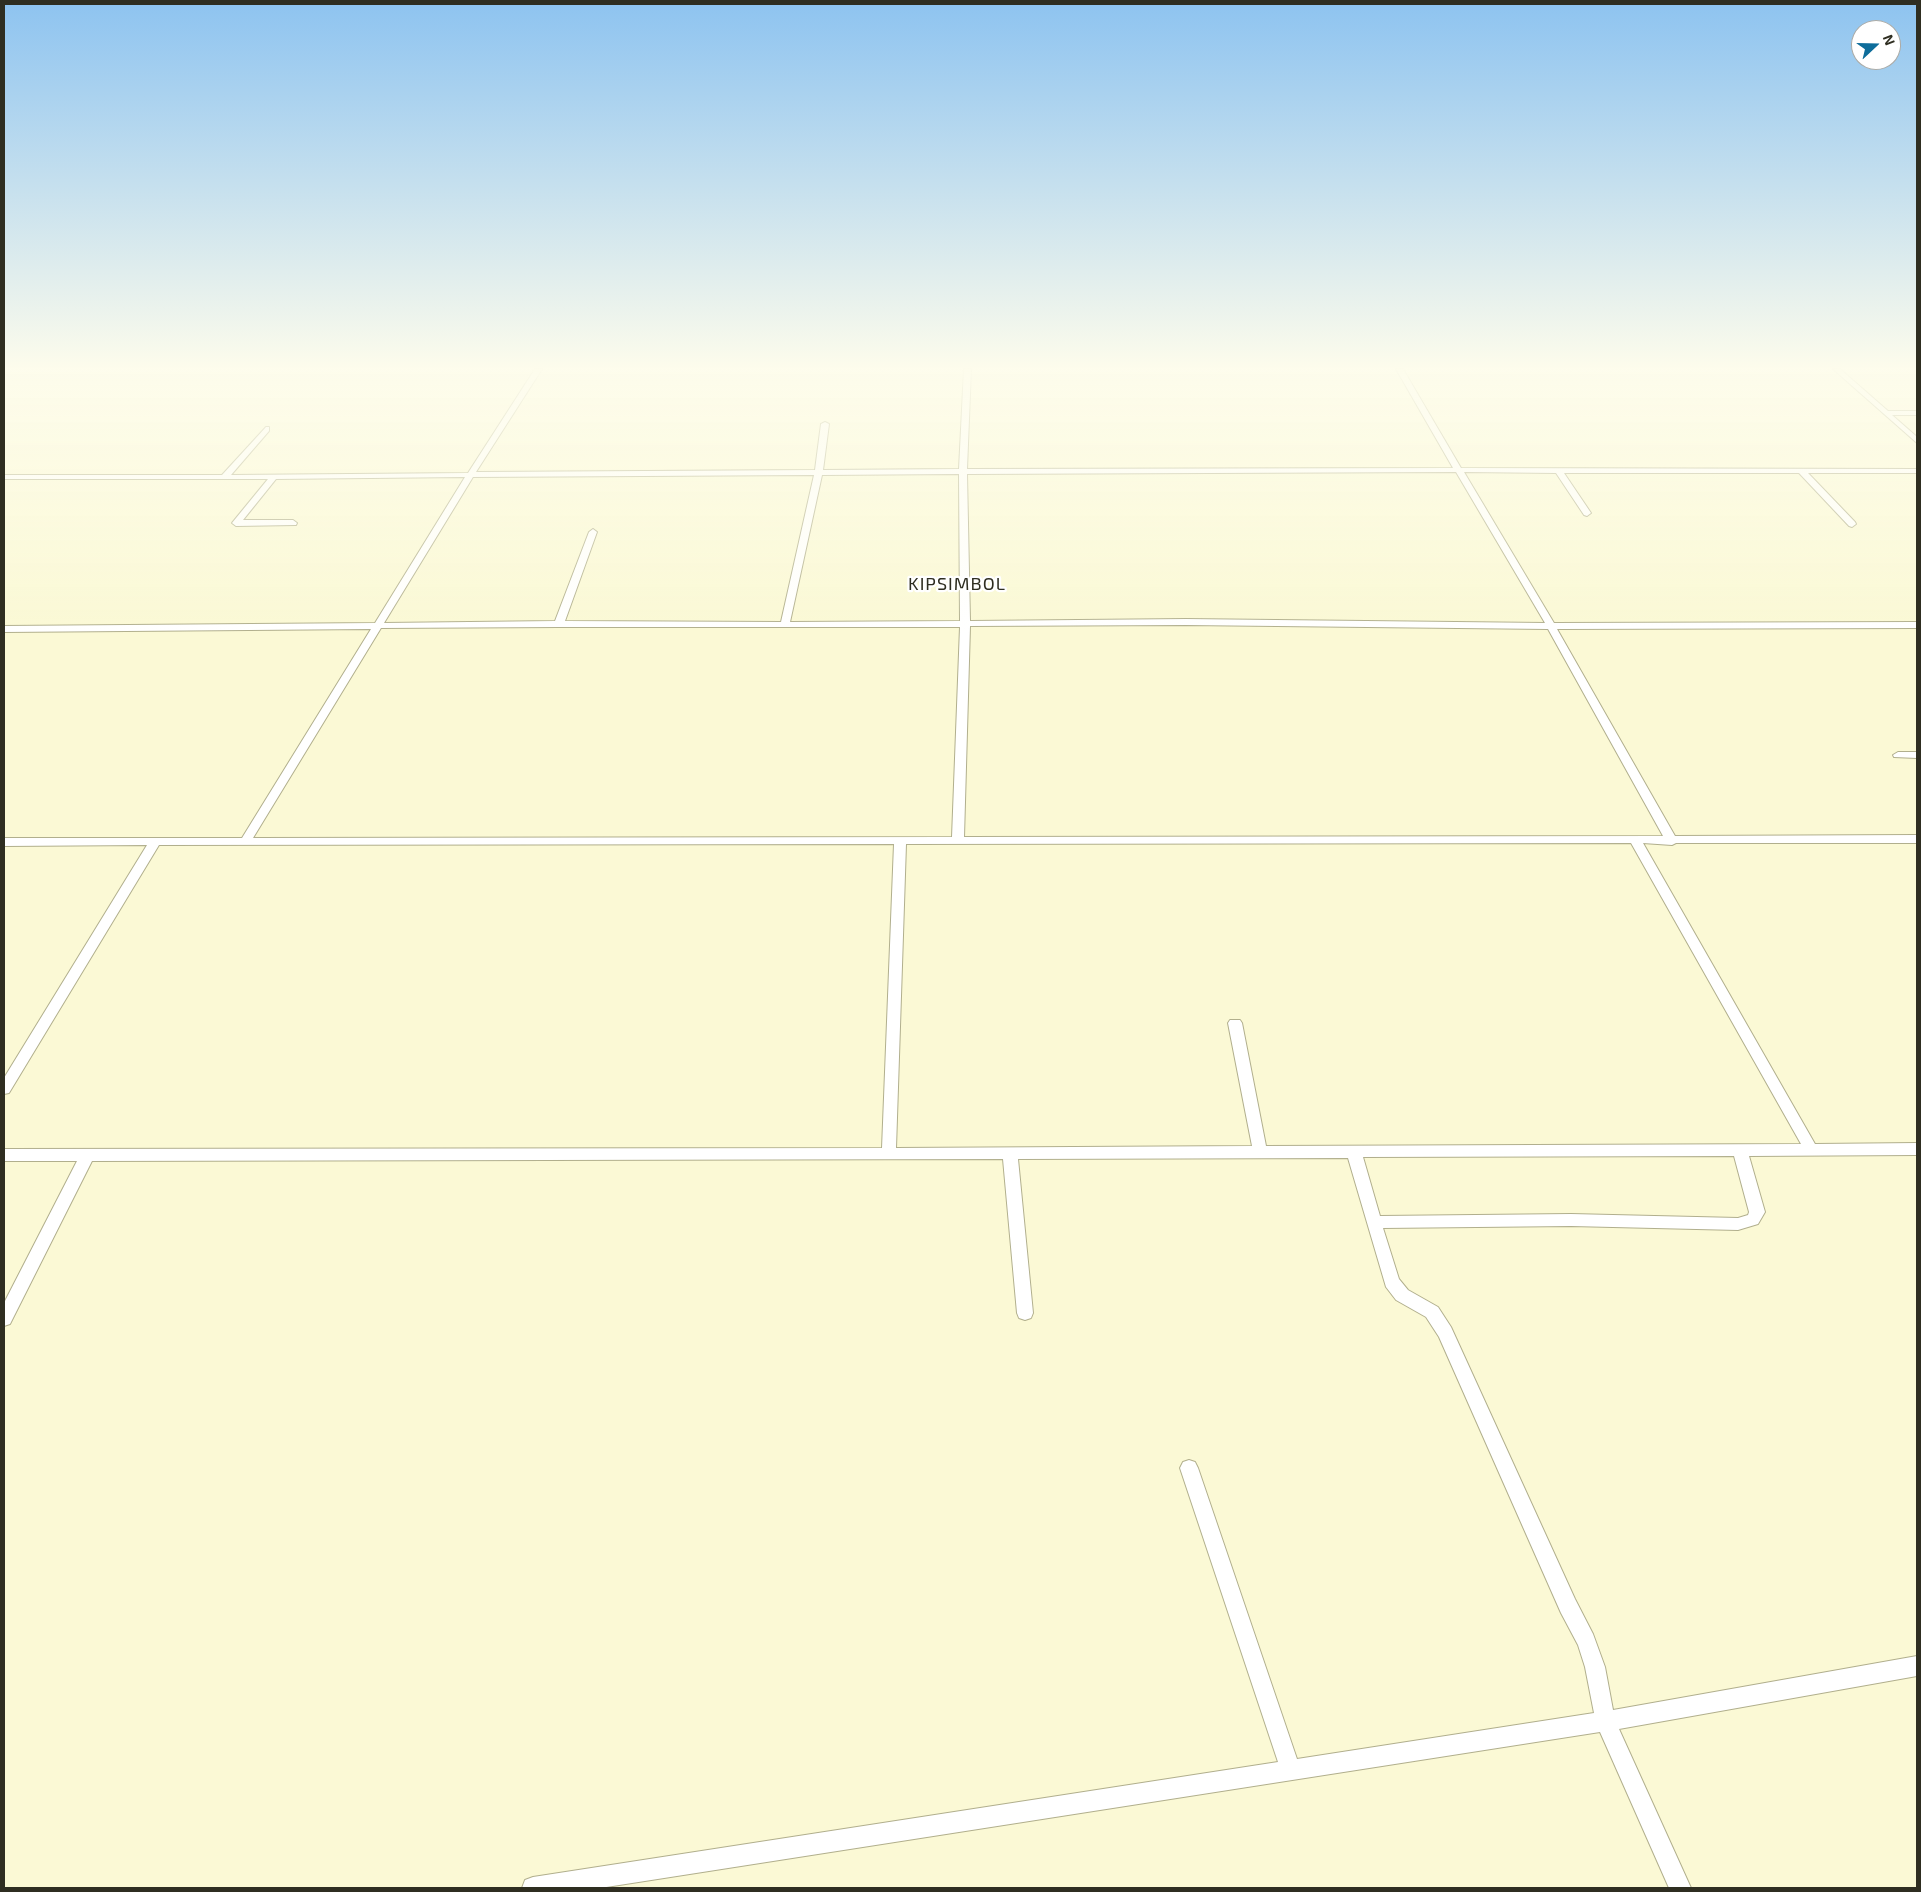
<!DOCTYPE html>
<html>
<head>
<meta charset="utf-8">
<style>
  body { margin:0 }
  #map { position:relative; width:1921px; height:1892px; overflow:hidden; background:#fbf9d5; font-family:"Exo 2",sans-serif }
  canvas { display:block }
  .frame { position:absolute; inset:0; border:5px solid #2f2e21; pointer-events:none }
  .north { position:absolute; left:1851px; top:20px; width:50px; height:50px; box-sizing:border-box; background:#fff; border:1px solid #acaba6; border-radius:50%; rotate:69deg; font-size:14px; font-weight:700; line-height:20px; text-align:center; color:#2f2e21 }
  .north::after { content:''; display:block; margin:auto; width:18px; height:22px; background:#0e6d9b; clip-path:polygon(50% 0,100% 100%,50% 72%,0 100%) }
</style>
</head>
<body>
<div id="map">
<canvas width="1921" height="1892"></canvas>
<div class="frame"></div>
<div class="north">N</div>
</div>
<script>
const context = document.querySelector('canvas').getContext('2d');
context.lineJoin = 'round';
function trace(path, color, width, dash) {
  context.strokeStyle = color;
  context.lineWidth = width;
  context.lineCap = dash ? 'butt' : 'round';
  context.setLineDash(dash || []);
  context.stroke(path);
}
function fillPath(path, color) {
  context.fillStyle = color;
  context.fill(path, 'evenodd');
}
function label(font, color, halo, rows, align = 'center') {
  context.font = font + ' "Exo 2",sans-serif';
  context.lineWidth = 4.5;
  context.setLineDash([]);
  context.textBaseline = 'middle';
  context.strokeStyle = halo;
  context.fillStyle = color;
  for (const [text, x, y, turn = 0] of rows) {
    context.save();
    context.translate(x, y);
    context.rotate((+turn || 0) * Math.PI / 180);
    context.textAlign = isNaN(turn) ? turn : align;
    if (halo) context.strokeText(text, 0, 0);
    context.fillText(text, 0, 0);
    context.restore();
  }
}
const minor = new Path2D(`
  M535 369H542L476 472 815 470 821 424 825 422 829 424 823 470 959 469 964 369H971L967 469 1453 468 1396 369H1403L1461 468 1917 469V473H1808L1855 522 1856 524 1852 527 1849 526 1799 473H1564L1591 513 1587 516 1584 515 1556 473 1464 472 1554 623 1917 622V628L1557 629 1675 836 1917 835V843H1676L1672 845 1643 843 1815 1144 1917 1143V1155L1749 1156 1765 1212 1758 1224 1738 1230 1571 1226 1383 1228 1399 1279 1408 1290 1438 1307 1451 1327 1575 1599 1593 1634 1605 1667 1613 1710 1917 1656V1676L1619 1729 1691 1888H1669L1600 1732 600 1888H522L525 1880 533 1877 1278 1762 1180 1468 1183 1462 1189 1460 1195 1462 1198 1468 1297 1759 1594 1713 1585 1667 1578 1645 1561 1613 1439 1337 1426 1317 1396 1300 1386 1287 1348 1158 1018 1159 1033 1313 1031 1318 1025 1320 1019 1318 1017 1313 1003 1159 92 1161 10 1324 4 1326V1303L77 1161H4V1149L882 1148 894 844 159 845 9 1093 4 1094V1078L147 845 4 846V838H242L371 629 4 632V626L375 623 465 477 276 479 243 520H293L297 523 296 525 236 526 232 523 268 479H4V475H222L266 427H269V431L231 475 468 473ZM1456 472 1545 623 1186 619 970 621 967 474ZM959 474 960 621 790 622 822 475ZM814 475 781 622 565 621 597 532 593 529 589 532 555 621 384 623 473 477ZM1186 625 1548 629 1663 836 964 837 970 626ZM559 627H960L952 837 253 838 381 628ZM1631 843 1801 1144 1266 1146 1242 1023 1240 1020H1230L1228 1023 1252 1146 896 1148 906 844ZM1734 1156 1749 1212 1748 1215 1738 1218 1571 1214 1380 1216 1363 1157Z
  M1833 369H1840L1888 411H1917V415H1892L1917 437V443Z
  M1898 752H1917V758L1894 757 1893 755Z`);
trace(minor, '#b1af8d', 2);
fillPath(minor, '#fff');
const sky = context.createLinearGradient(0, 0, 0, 634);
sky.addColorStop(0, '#8dc3f0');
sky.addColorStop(0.58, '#fdfcec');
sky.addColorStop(1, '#fdfcec00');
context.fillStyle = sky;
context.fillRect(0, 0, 1921, 634);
context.letterSpacing = '1px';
label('18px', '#2f2e21', '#fff', [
  ["KIPSIMBOL",957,584]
]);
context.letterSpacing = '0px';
</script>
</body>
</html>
